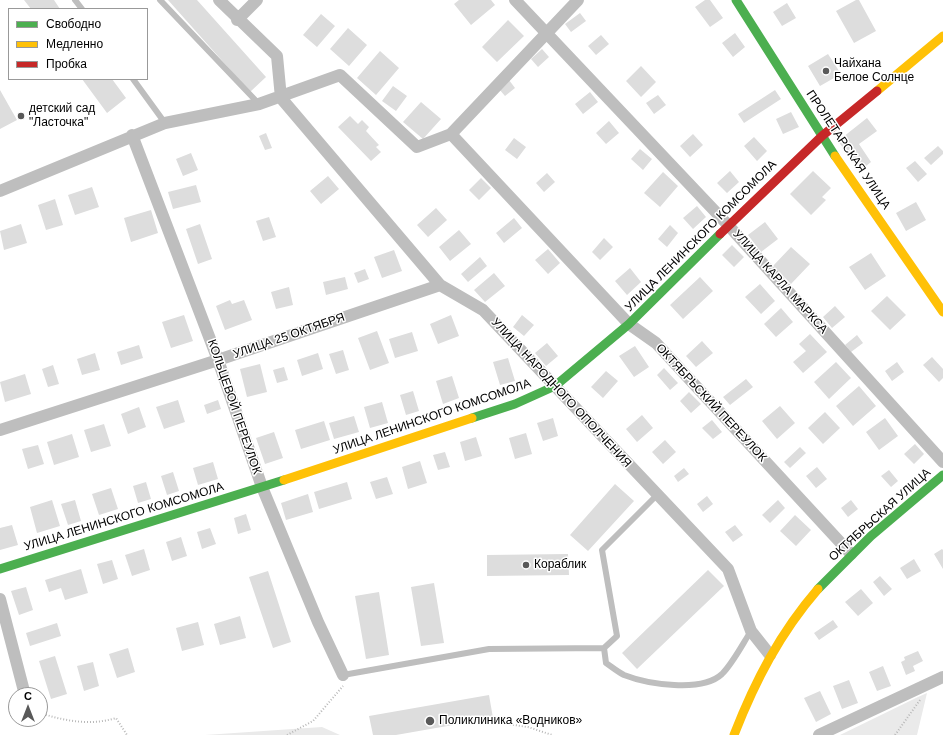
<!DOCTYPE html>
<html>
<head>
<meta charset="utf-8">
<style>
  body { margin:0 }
  #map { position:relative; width:943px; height:735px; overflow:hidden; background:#fff; font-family:Arial,sans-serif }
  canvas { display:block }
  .legend { position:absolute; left:8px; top:8px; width:140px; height:72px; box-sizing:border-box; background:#fff; border:1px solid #999; margin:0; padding:5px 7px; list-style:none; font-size:12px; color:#000 }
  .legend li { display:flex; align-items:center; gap:8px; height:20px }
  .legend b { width:20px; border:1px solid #999 }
  .north { position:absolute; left:8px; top:687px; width:40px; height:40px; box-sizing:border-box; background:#fff; border:1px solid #999; border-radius:50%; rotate:0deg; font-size:11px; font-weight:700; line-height:16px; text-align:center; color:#000 }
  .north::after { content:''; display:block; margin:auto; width:14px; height:18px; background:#595959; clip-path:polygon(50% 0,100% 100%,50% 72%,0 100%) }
</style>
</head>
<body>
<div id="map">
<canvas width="943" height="735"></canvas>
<ul class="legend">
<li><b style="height:5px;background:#4caf50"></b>Свободно</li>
<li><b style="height:5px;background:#ffc107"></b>Медленно</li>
<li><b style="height:5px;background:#c62828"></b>Пробка</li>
</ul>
<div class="north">С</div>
</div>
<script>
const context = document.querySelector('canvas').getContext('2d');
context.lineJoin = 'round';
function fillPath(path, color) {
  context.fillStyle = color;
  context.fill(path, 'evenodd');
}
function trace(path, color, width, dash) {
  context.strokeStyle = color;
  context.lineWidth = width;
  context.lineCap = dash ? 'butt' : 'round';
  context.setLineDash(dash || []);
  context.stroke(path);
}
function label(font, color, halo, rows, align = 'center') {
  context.font = font + ' Arial,sans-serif';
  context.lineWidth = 3;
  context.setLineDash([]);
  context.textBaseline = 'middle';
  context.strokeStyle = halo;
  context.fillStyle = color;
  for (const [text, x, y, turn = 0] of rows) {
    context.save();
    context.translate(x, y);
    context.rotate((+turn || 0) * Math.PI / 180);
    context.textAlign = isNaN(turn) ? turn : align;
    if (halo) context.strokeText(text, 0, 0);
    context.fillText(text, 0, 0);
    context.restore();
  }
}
fillPath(new Path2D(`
  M927 693 917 735H840L918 697Z
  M322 727 340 735H205Z`), '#eaeaea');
fillPath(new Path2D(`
  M24 0H54L60 9H31Z
  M168 0H197L266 77 250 92Z
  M459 0H491L495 5 471 25 454 4Z
  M705 0H710L723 18 710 27 695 7Z
  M856 0H859L876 31 854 43 836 11Z
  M787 3 796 18 782 26 773 12Z
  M580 13 586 21 571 32 565 24Z
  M321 14 335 26 317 47 303 35Z
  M508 20 524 36 497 62 482 47Z
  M348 28 367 45 349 66 330 49Z
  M735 33 745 47 733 57 722 43Z
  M601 35 609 44 596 55 588 46Z
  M542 49 549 57 538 67 531 59Z
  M380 51 399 68 376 95 357 78Z
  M828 54 841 74 820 86 808 66Z
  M641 66 656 82 641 97 626 81Z
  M82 79H112L126 98 107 113Z
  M509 80 515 88 505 96 499 89Z
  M393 86 407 96 396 111 382 101Z
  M0 90 17 120 0 129Z
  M775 90 781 99 744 123 738 114Z
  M590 92 598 102 583 114 575 104Z
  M658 95 666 105 654 114 646 103Z
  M421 102 441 119 423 139 403 122Z
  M791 112 799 127 783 134 776 119Z
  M350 116 358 124 362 120 369 127 366 131 379 145 376 147 381 152 371 161 338 127Z
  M867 118 877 131 859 144 871 162 860 171 838 141Z
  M609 121 619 133 606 144 596 133Z
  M266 133 272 148 265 150 259 136Z
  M693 134 703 145 690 157 680 146Z
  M754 137 767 151 757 161 744 146Z
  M514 138 526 147 517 159 505 150Z
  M938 146 943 151V154L931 165 924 158Z
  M640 149 652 159 643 170 631 159Z
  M191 153 198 170 183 176 176 159Z
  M915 161 927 174 918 182 906 168Z
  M730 171 739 182 727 193 717 183Z
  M813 171 831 188 822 197 826 200 811 215 790 194Z
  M663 172 678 186 660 207 644 193Z
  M547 173 555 182 544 192 536 183Z
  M328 176 339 189 321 204 310 191Z
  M481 178 491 188 479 200 469 190Z
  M196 185 201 202 173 209 168 192Z
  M92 187 99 207 75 215 68 195Z
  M55 199 63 225 46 230 38 205Z
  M916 202 926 220 906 231 896 213Z
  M697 206 706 217 693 229 683 218Z
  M436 208 447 220 428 237 417 225Z
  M151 210 158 233 131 242 124 218Z
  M269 217 276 237 263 241 256 221Z
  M514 218 522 228 504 243 496 233Z
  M765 222 778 239 761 252 748 235Z
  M21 224 27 243 4 250 0 231Z
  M200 224 212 259 198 264 186 229Z
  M670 225 678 233 667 247 658 239Z
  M459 230 471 244 450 261 439 247Z
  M604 238 613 247 600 260 592 252Z
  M732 245 744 257 734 267 722 255Z
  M791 247 810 264 791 284 773 266Z
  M548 249 560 263 548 274 535 260Z
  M394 250 402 271 382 278 374 257Z
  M871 253 886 276 865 290 849 267Z
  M480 257 487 266 468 282 461 274Z
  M630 268 641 282 627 295 615 281Z
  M365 269 369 279 358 283 354 273Z
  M494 273 505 286 485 302 474 290Z
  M345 277 348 289 326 295 323 282Z
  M700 277 713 291 683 319 670 305Z
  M760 284 775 301 761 314 745 297Z
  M289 287 293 305 276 309 271 292Z
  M887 296 906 315 890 330 871 311Z
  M230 300 232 304 244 300 252 320 225 330 216 306Z
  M835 306 845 317 832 328 823 317Z
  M781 308 793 322 776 337 764 324Z
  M184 315 193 341 171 348 162 322Z
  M451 315 459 336 438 344 430 324Z
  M522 315 534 325 524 336 513 327Z
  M377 331 389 363 370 370 358 338Z
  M412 332 418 351 395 358 389 339Z
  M810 334 827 352 803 373 793 362 806 351 799 344Z
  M857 335 863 343 851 352 845 345Z
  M702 341 713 353 696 367 686 356Z
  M547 343 558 356 546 366 535 353Z
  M139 345 143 358 121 365 117 352Z
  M635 346 649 367 634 377 619 356Z
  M343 350 349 370 336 374 329 354Z
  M95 353 100 370 82 375 77 359Z
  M318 353 323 369 302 376 297 360Z
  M932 357 943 369V378L939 382 923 365Z
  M508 358 515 381 500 385 493 362Z
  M836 362 851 378 829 399 814 382Z
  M897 362 904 372 892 381 885 371Z
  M260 364 267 392 247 397 240 369Z
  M53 365 59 384 48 387 42 369Z
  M284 367 288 380 277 383 273 370Z
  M664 368 678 383 670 390 657 375Z
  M606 371 618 381 603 398 591 387Z
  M25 374 31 394 5 402 0 382Z
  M452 376 459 398 443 404 436 381Z
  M746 379 753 387 730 405 723 397Z
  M859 386 876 406 853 426 836 406Z
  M413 391 419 411 406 415 400 395Z
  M689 392 701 404 691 413 680 401Z
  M178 400 185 422 164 429 156 407Z
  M218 400 221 409 207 414 204 405Z
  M382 402 388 423 370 428 364 407Z
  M780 406 795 423 777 439 762 421Z
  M139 407 146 427 128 434 121 414Z
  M825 412 840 428 823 444 808 428Z
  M642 415 653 428 637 442 626 429Z
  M354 416 359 432 334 439 329 423Z
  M553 418 558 436 543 441 537 423Z
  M885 418 898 436 879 450 866 432Z
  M712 420 722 432 713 439 702 428Z
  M324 421 330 440 301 449 295 430Z
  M104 424 111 446 91 452 84 430Z
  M274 432 283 458 265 464 256 438Z
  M526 433 532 454 515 459 509 438Z
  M72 434 79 457 54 465 47 442Z
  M476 437 482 456 465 461 460 442Z
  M665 440 676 452 663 464 652 452Z
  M915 444 924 454 914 464 904 454Z
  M38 445 44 464 28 469 22 449Z
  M800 447 806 453 790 468 784 462Z
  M445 452 450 467 438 470 433 455Z
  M420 461 427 483 408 489 402 467Z
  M213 462 218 479 198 485 193 468Z
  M817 467 827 479 816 488 806 476Z
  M684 468 689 474 678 482 674 476Z
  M889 470 898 481 891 487 881 476Z
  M173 472 179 491 167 495 161 476Z
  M387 477 393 494 376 499 370 482Z
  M146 482 151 499 138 503 133 486Z
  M347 482 352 499 319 509 314 492Z
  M615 484 634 501 588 551 570 535Z
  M111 488 118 509 99 515 92 494Z
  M308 494 313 512 286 520 281 503Z
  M707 496 713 504 703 512 697 504Z
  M52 500 60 526 37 533 30 507Z
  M75 500 81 521 68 525 61 504Z
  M778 500 785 508 770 523 762 515Z
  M851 500 858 509 848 517 841 508Z
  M246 514 251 530 238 534 234 518Z
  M795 515 811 530 796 546 780 531Z
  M12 525 18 545 0 550V528Z
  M735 525 743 535 733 542 725 532Z
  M210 528 216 544 202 549 197 532Z
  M181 537 187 556 172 561 166 542Z
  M144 549 150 570 132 576 125 555Z
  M942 549 943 550V569L934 554Z
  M568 554 569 575 487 576V555Z
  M914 559 921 571 907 579 900 568Z
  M112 560 118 579 103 584 97 564Z
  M81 569 88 593 65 600 61 588 49 592 45 580Z
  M708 570 724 586 637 669 622 653Z
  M268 571 291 642 273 648 249 577Z
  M880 576 892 589 884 596 873 582Z
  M434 583 444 643 421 646 411 587Z
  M26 587 33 610 19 615 11 591Z
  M861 589 873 603 858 616 845 602Z
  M379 592 389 655 366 659 355 596Z
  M240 616 246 638 220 645 214 624Z
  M833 620 838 627 819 640 814 633Z
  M198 622 204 645 182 651 176 628Z
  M57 623 61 636 30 646 26 633Z
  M128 648 135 672 117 678 109 654Z
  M918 651 923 661 913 666 915 671 906 675 901 662 905 660 904 657Z
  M55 656 67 694 51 699 39 661Z
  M93 662 99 686 84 691 77 666Z
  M883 666 891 686 877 691 869 672Z
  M849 680 858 703 842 709 833 686Z
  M820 691 831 714 816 722 804 698Z
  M489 695 493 718 396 735H373L369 716Z`), '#ddd');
trace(new Path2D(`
  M40 713C65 721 90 726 116 718L127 735
  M501 723 528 727 552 735
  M287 735 313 721 343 686
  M895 735 920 700`), '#b8b8b8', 2, [1, 2]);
trace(new Path2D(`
  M75 0 82 9
  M160 0 259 104
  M133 79 165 123
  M604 648 606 663C612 667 618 672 624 675 647 684 702 693 722 674 733 663 742 645 751 631
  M343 675 489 649 604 648 617 636 602 550 658 494`), '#bebebe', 6);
trace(new Path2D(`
  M219 0 277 56 281 98 440 285 483 310 728 569 751 631 770 655
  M515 0 728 225 943 462
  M237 20 257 0
  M451 134 629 324 656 343 851 554
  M132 135 218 360 262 487 318 622 343 675
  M0 191 165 123 259 104 340 75 417 147 451 134 578 0
  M0 430 218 360 440 285
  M0 599 25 695
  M819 735 943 677`), '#bebebe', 12);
trace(new Path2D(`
  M736 0 835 156
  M472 418 515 404 555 386 629 324 720 234
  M0 569 284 480
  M818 589 871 536 943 475`), '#4caf50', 9);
trace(new Path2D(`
  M877 91 943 36
  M835 156 943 312
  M284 480 472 418
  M734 735C755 681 780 633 818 589`), '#ffc107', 9);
trace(new Path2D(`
  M720 234 822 136 877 91`), '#c62828', 9);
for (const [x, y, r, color] of [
  [826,71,4,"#595959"],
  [21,116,4,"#595959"],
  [526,565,4,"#595959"],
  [430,721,5,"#595959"]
]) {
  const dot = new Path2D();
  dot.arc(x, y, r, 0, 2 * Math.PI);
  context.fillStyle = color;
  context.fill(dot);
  trace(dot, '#fff', 1.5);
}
label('12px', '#000', '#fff', [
  ["Чайхана",834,64],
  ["Белое Солнце",834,78],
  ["детский сад",29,109],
  ["\"Ласточка\"",29,123],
  ["Кораблик",534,565],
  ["Поликлиника «Водников»",439,721]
], 'left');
label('12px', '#000', '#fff', [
  ["ПРОЛЕТАРСКАЯ УЛИЦА",848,150,56],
  ["УЛИЦА ЛЕНИНСКОГО КОМСОМОЛА",701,236,-45],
  ["УЛИЦА КАРЛА МАРКСА",780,282,48],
  ["УЛИЦА 25 ОКТЯБРЯ",289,336,-19],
  ["УЛИЦА НАРОДНОГО ОПОЛЧЕНИЯ",561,393,47],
  ["ОКТЯБРЬСКИЙ ПЕРЕУЛОК",711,403,47],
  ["КОЛЬЦЕВОЙ ПЕРЕУЛОК",234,407,71],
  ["УЛИЦА ЛЕНИНСКОГО КОМСОМОЛА",432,417,-19],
  ["ОКТЯБРЬСКАЯ УЛИЦА",880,515,-42],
  ["УЛИЦА ЛЕНИНСКОГО КОМСОМОЛА",124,517,-17]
]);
</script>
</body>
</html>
